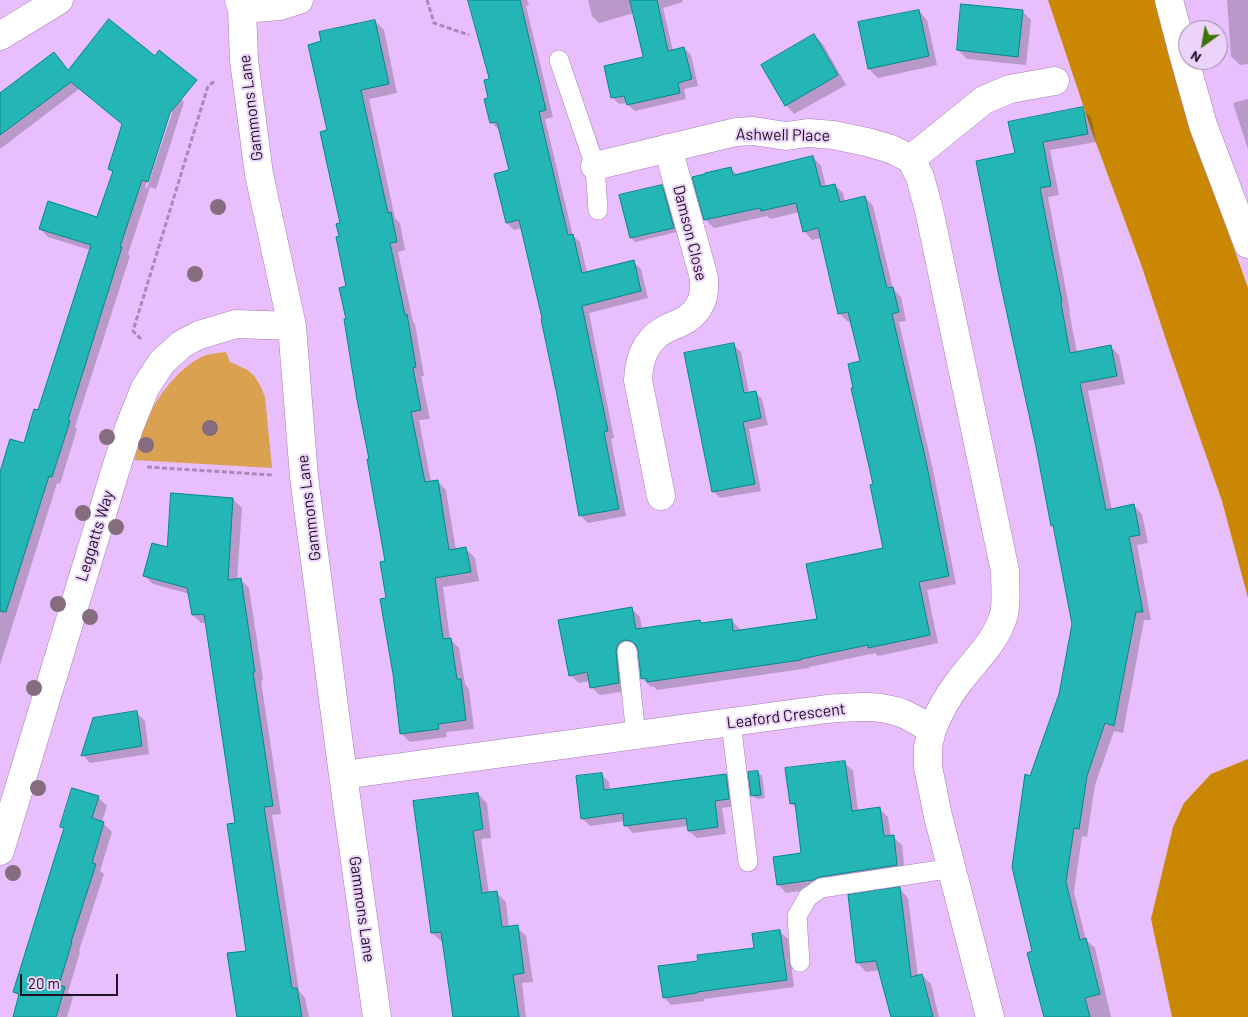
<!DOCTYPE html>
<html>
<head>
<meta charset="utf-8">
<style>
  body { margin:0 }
  #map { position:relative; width:1248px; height:1017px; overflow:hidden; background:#e8befd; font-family:Barlow,sans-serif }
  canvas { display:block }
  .north { position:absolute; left:1178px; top:20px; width:50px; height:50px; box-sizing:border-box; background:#ecd3f9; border:1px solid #9a85a5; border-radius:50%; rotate:212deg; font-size:14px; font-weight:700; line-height:20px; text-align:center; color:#201027 }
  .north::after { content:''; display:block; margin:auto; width:18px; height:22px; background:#3d7505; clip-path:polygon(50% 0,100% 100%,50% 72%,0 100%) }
  .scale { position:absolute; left:20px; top:974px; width:98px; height:22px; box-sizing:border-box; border:2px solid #201027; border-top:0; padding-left:6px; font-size:15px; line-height:18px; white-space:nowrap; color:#201027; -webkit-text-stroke:4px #ecd3f9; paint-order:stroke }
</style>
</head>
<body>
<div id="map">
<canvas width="1248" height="1017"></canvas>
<div class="north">N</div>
<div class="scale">20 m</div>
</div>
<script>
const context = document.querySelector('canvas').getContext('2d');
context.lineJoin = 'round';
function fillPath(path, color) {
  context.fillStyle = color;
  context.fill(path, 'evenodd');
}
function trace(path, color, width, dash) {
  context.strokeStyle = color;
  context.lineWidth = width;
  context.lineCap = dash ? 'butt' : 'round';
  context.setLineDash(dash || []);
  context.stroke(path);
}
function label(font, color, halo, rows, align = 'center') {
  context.font = font + ' Barlow,sans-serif';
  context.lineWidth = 4;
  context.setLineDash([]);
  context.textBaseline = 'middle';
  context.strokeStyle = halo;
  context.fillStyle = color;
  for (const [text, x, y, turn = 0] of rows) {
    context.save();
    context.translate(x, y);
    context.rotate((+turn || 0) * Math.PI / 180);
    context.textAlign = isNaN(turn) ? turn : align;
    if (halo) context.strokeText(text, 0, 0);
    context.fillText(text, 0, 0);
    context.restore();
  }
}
fillPath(new Path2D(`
  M226 352 230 362 248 370 255 377 260 385 265 397 272 468 134 460C138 447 141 435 146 423 155 399 175 373 196 360 205 354 216 353 226 352Z`), '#daa250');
fillPath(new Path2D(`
  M1048 0H1156L1164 36 1183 105 1248 288V598L1222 501 1171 355 1142 267 1092 132Z
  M1248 759V1017H1172L1151 919 1173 827 1184 803 1211 774Z`), '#c98702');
fillPath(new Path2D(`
  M470 0H527L529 5 526 6 553 117 545 119 573 236 580 242 587 273 633 262 641 269 648 298 589 313 614 438 611 439 626 516 588 523 581 516 543 319 522 228 514 230 507 223 510 171 500 129 499 130 492 123 490 99 491 80Z
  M588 0H682L683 2 663 8 673 51 684 48 691 55 698 86 684 89 686 99 635 111 628 105 627 103 619 104 613 98 605 67 645 57 634 13 599 23 592 16Z
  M1227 0H1248V64L1240 65 1231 56Z
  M919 11 927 20 937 65 878 78 869 69Z
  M1022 11 1031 20 1026 65 967 59 958 50Z
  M375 21 384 30 397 93 369 99 395 218 400 223 405 250 398 252 413 322 415 324 424 376H421L430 419 419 420 431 482 437 481 446 490 456 550 466 549 475 558 479 581 443 587 450 639 459 648 465 684 469 689 474 729 446 732 447 737 410 742 401 733 388 599 386 562 347 320 348 287 340 237 342 224 328 131Z
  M814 35 823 44 846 85 794 114 786 105Z
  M54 54 69 71 177 95 184 102 156 189 150 187 128 254 130 256 75 427 77 429 60 484 57 483 0 665V510L25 444 38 412 90 250 48 237 40 229 98 219 113 173 109 169 123 125 79 89 0 149V95ZM171 107H174L147 188H145Z
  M1248 99V149L1233 103Z
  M1082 109 1091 117 1096 142 1050 150 1059 195 1048 197 1070 311H1069L1077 353 1110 346 1119 355 1125 384 1088 391 1112 510 1134 506 1142 514 1148 543 1137 545 1151 620H1144L1123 733 1114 731 1095 785 1087 837 1082 836 1074 892 1086 940 1095 948 1111 1017H1045L1034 952 1031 777 1060 694 1074 624 1016 154Z
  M813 157 821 166 826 187 835 185 843 193 845 202 865 197 873 206 893 289 901 297 906 321 899 322 933 470 956 584 927 590 938 643 878 656 875 653 809 667V668L657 690 653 686 651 687 642 678 639 648H634L627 691 600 695 591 687 590 681 579 683 570 675 632 609 640 617 642 629 700 621 703 624 731 620 740 629V631L818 620 884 549 875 485 855 389 862 362 852 321 848 322 839 313 821 238 812 240 804 231 800 212 770 219 767 216 714 228 705 219 730 168 738 175Z
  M662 186 666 190 677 232 635 242 631 238Z
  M733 345 741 352 749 393 755 392 762 399 768 425 749 429 761 491 720 498 713 491Z
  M233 499 242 508 237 580 240 579 249 588 263 680 261 681 281 814 272 815 299 991 305 998 309 1017H238L248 952 236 824 207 623H201L193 615 190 594 153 584 144 575 168 549Z
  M137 713 145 721 149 754 90 763 83 755Z
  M845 763 853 771 858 811 880 809 888 817 891 837H893L902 845 905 873 822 888 786 893 778 884 803 855 797 809 791 803Z
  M758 772 762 776 765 798 757 799 752 795Z
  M601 774 609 782 610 790 726 776 733 784 736 806 722 808 726 834 697 838 689 831 688 826 633 833 625 825V821L590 826 582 818Z
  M478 794 487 803 491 838 481 839 489 894 497 893 506 902 509 928 517 927 526 936 533 982 522 983 526 1017H453L443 941H441L432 933Z
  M98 797 107 806 102 822 112 832 100 871 104 874 79 951 80 952 68 992 73 997 67 1017H14L20 997 15 992 65 830 61 826Z
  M900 889 908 898 918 976 922 975 931 984 939 1017H892L880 970 866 972 858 963Z
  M780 932 788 939 794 987 704 999V1001L671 1005 664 997 699 962 756 949Z`), '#0003');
const building = new Path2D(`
  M468 0H520L546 110 539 112 568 235 573 234 582 273 634 260 641 291 582 306 608 431 604 432 619 509 579 516 557 395 541 319 542 318 519 220 506 223 494 174 509 170 497 122 490 123 484 99 488 98 484 80 489 79Z
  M630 0H657L668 51 684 47 692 79 678 83 680 93 627 105 624 96 611 98 604 66 643 57Z
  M961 4 1023 10 1018 57 957 50Z
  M919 10 929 56 868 69 858 22Z
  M109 19 155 56 159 50 197 80 170 113 148 182 142 180 120 247H122L68 420 70 421 52 477 49 476 6 612 0 611V472L10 439 24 443 34 409 38 410 91 245 39 229 48 201 97 217 113 171 108 169 122 124 71 82 0 135V93L54 52 68 70Z
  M375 20 389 84 361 90 388 213 391 212 397 242 390 243 405 315 407 314 416 367 413 368 421 410 411 412 425 482 438 480 449 550 466 547 471 572 435 578 443 639 451 638 457 679H461L466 720 438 724 439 729 400 734 393 674 380 599 386 598 380 562 385 561 367 459H369L357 400 344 319H346L339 288 346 286 336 237 339 236 336 224 340 223 320 132 327 130 308 45 321 41 319 32Z
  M814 34 838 75 785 106 761 65Z
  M1083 107 1088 134 1043 142 1051 186 1040 188 1062 302 1061 303 1070 353 1111 345 1117 376 1080 383 1106 510 1134 504 1140 535 1129 537 1143 612H1136L1114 726 1105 723 1087 776 1079 829 1074 828 1066 882 1080 940 1086 938 1100 994 1085 998 1090 1017H1044L1027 953 1032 951 1012 867 1025 774 1030 776 1059 694 1072 624 1053 525 1051 526 1036 447 999 277 976 161 1015 153 1008 122Z
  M813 156 821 187 835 184 840 202 865 196 887 288 893 287 899 312 892 314 926 461 949 576 919 582 930 635 868 648V645L801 659V660L647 682 646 678 641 679 638 650 636 645 631 641 625 640 620 642 617 646 616 652 619 683 590 688 587 672 569 676 558 620 632 607 636 629 700 620 701 623 732 619 733 631 817 619 806 564 883 548 870 485 873 484 851 388H853L848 364 860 361 848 312 838 314 818 228 803 232 796 203 761 211 760 208 704 220 692 177 705 174V173L731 167 733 175Z
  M662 185 674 228 630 238 619 195Z
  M734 343 744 393 756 391 761 418 743 422 755 484 712 492 684 353Z
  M171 493 233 498 228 580 241 578 255 672H253L273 806 264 807 292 988H297L302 1017H237L227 953 246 951 227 824 235 823 204 614 192 615 187 588 143 576 152 543 167 547Z
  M137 711 142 746 81 756 93 718Z
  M845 761 852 811 880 807 884 836 894 835 897 865 819 877 813 880 777 885 773 857 801 853 795 803 790 804 785 768Z
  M758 771 761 795 751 796 748 772Z
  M602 773 604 790 726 774 729 799 715 801 718 827 688 831 686 818 624 826 623 813 581 819 576 776Z
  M72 788 99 796 92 818 104 822 92 863 96 864 71 942H72L59 985 65 987 56 1017H13L19 994 13 992 64 828 60 827Z
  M478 793 483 829 473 831 482 893 497 891 502 927 518 925 524 973 513 975 519 1017H453L441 932 431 933 413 801Z
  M900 887 911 977 922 974 933 1017H891L876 961 856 963 848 895Z
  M780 930 787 980 697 992V993L663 998 658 966 698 961 697 955 754 948 752 934Z`);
fillPath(building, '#24b5b5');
trace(building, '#038888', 1);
const service = new Path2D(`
  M559 60 595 166 598 210
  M627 651 636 736
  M731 723 748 862
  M800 962 797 916 808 897 821 888 953 868`);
const minor = new Path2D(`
  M239 0 242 9 244 60 259 174 292 326 304 477 343 775 377 1017
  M1169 0 1182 50 1203 125 1248 244
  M242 9 280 6 299 0
  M0 36 59 0
  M595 166 736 132 753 131 786 136 808 133 833 135 867 142 891 149 911 159
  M661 496 638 380C639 356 647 337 670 327 683 322 694 317 700 304 705 296 704 287 704 278L668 148
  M932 729C940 710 948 695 961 679 977 658 997 640 1004 614 1007 602 1005 584 1005 571L929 210 920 177 911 159 984 100 1010 89 1055 81
  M343 775 827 709C853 707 879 704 904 714 913 718 922 724 932 729L928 747V767L938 816 990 1017
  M0 851 117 465 129 428 145 388 162 362 182 344 199 335 236 324 292 326`);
trace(service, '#a77eb9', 20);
trace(minor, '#a77eb9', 29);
trace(new Path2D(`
  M427 0 434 23 469 35
  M141 339 133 331 208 86 215 81
  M147 467 273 475`), '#aa88ba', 3, [5, 2.5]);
trace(service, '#fff', 19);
trace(minor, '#fff', 28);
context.fillStyle = '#866c7f';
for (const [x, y] of [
  [218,207],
  [195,274],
  [210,428],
  [107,437],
  [146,445],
  [83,513],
  [116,527],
  [58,604],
  [90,617],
  [34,688],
  [38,788],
  [13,873]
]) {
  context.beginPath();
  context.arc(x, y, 8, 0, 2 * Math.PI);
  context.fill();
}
label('16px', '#201027', '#ecd3f9', [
  ["Gammons Lane",251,108,-97],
  ["Ashwell Place",783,135,1],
  ["Damson Close",690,233,76],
  ["Gammons Lane",309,508,-97],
  ["Leggatts Way",95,536,-73],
  ["Leaford Crescent",786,716,-7],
  ["Gammons Lane",362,909,82]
]);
</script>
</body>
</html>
